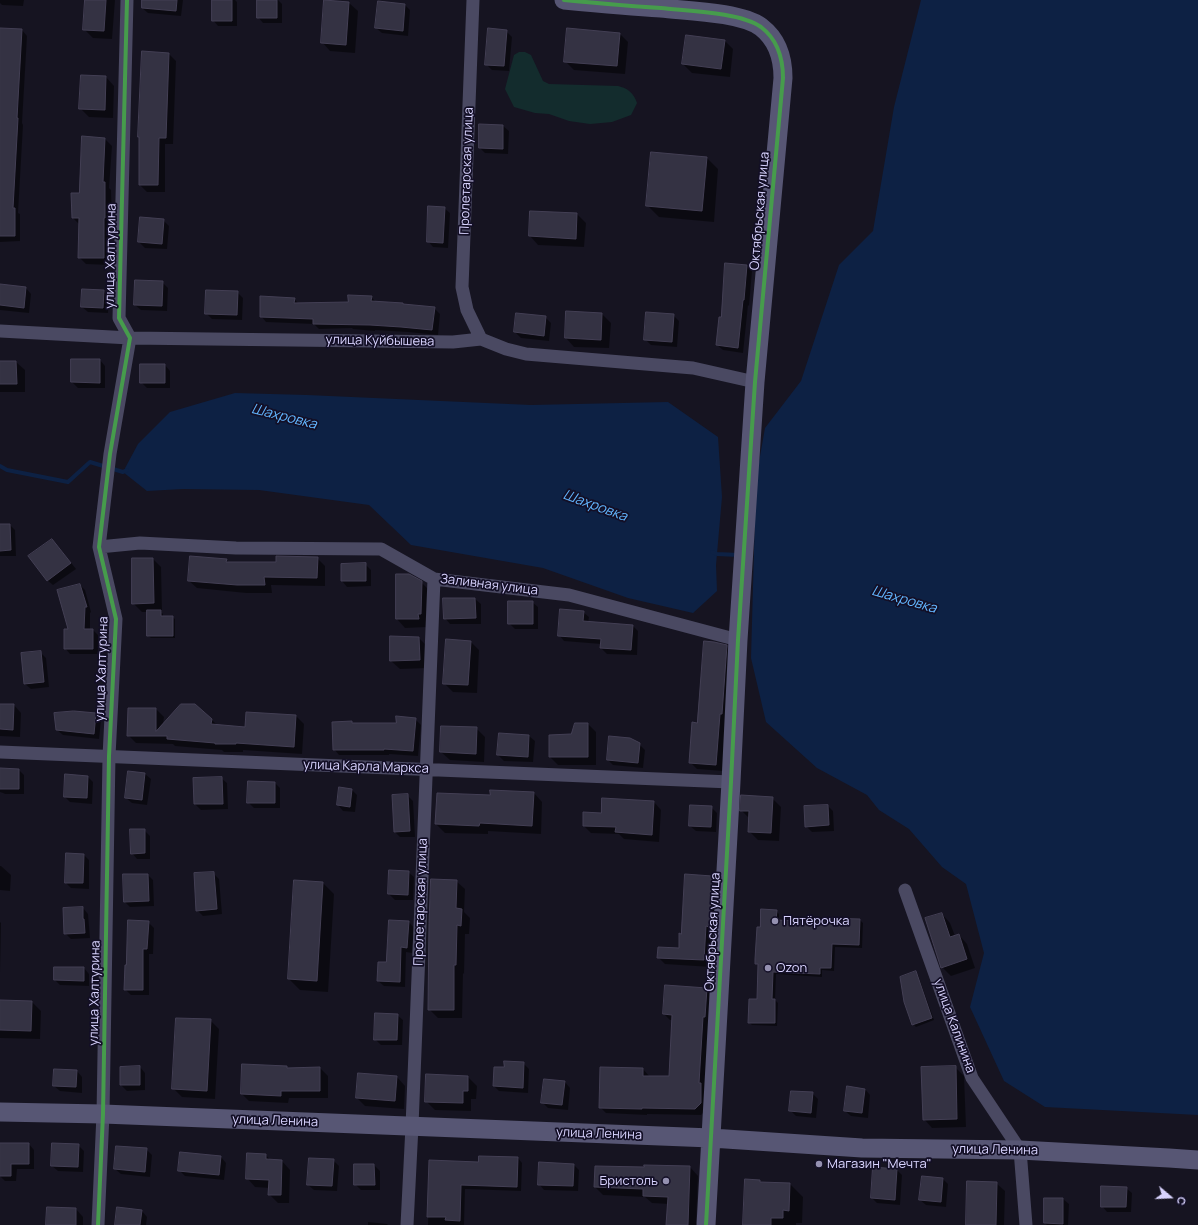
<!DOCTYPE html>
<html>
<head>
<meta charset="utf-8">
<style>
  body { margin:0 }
  #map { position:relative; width:1198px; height:1225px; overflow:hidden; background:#161421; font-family:Manrope,sans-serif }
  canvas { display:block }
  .north { position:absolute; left:1150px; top:1177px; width:40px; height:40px; -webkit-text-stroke:3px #130f26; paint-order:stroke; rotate:109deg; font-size:11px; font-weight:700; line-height:16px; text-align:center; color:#d9d4ff }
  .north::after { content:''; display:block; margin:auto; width:14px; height:18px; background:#d9d4ff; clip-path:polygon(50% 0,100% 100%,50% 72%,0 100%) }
</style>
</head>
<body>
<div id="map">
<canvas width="1198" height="1225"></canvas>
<div class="north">С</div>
</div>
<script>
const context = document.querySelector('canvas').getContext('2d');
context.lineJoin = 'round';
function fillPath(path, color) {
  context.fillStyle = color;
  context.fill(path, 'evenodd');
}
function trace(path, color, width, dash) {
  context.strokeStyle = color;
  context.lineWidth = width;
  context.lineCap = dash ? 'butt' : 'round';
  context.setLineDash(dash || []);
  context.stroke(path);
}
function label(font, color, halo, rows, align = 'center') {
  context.font = font + ' Manrope,sans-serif';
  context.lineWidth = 3.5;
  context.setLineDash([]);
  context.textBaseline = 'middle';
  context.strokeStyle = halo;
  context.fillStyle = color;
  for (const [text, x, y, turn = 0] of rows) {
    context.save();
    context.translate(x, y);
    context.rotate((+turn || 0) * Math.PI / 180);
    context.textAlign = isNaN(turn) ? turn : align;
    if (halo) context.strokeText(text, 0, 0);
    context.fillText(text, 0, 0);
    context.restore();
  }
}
fillPath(new Path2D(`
  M519 52H525L531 55 543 81 549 84 618 86C627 88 634 93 637 103L631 115 612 122 590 124 569 121 549 114 535 113 514 107 505 89 514 55Z`), '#132c2d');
fillPath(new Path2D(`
  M921 0H1198V1115L1045 1107 1004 1081 970 1007 984 953 966 884 942 867 909 829 879 810 867 795 817 768 766 722 751 658 756 479 765 428 801 381 839 265 873 231 894 107Z
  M235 393 307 395 531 405 668 402 718 437 722 497 716 565 717 591 693 613 628 598 543 568 411 545 369 505 259 490 183 489 147 491 123 472 138 444 170 412Z`), '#0d2144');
fillPath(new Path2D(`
  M0 0H24L23 6 2 5 0 3Z
  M86 0H115L112 39 93 38 84 29Z
  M143 0H183L181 16 148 13 142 8Z
  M213 0H235L237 2V26H218L213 20Z
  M258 0H278L282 4V23H263L258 17Z
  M349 3 358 11 355 53 330 51 322 42Z
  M405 5 410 10 408 36 382 33 376 28Z
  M0 29 22 30 27 36 22 123 23 125 18 213 20 214V241L0 242Z
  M506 31 512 37 509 71 492 70 486 64Z
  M620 34 628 42 625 74 574 70 565 61Z
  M725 41 733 49 730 77 692 73 683 64Z
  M169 54 176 61 173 144H165V192H147L140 185Z
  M106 77 114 86 113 118 89 117 80 108Z
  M480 125 503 126 509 131 508 154 485 153 480 148Z
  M105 139 112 146 109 188 111 190 112 224H111L110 265 86 264 79 257 80 225 73 218 80 194Z
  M707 158 718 169 714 222 659 217 647 205Z
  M444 208 450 213 448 248 433 247 428 241Z
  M531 212 577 214 586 223 584 247 538 245 530 236Z
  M163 220 169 226 167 249 145 248 139 242Z
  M746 266 752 271 749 306 748 305 743 353 723 350 717 345 722 318Z
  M162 282 168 288 167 311 141 310 135 305Z
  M0 285 26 288 31 294 29 313 0 310Z
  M103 291 109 296 108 313 88 312 82 307Z
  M237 292 243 298 242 320 212 319 206 313Z
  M371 297 376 302 434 308 440 314 438 335 408 332 375 330V331L353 329 352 328 319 329 314 324 266 322 261 316 294 299 299 304 349 303Z
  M567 312 602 314 611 323 609 348 574 347 566 338Z
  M673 315 679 321 677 347 651 345 646 340Z
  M545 317 551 323 549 341 521 338 515 332Z
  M72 360H100L105 366V388H78L72 382Z
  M0 362H16L25 370V392H0Z
  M165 365 170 371V388H147L141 382Z
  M0 525H10L15 530 16 556H0Z
  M57 545 76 569 53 585 47 580Z
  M317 558 325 566V586L271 585 272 593H246L197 588 189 581 226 560 230 563H277Z
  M153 559 161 567 162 612H161L163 614V617H172L175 619V638H151L148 636V612H142L133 603Z
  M365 564 371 570V586L347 587 342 581Z
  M421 582 430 591 427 627 405 628 397 619Z
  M80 585 85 590 91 612 90 613V630H93L98 635V654H70L65 648Z
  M475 599 481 604V624H450L445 618Z
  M532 602 538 607V629H515L509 623Z
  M583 612 589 617 588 623 633 626 638 631 637 655 607 654 601 648V644L564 641 559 635Z
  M419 638 428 647V668L400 669 391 661Z
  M470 641 479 650 477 693 453 692 444 683Z
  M726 646 733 653 723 771 697 769 690 762 698 724Z
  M40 652 46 658 49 687 31 689 25 684 22 654Z
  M0 705H14L21 713 20 737 0 736Z
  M156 709 164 717 163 724 211 719 217 725 246 728 296 716 304 724 302 754 243 750V752H224L222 750 175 746 173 744 136 743 128 735Z
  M96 714 101 720 99 739 63 735 57 730Z
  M415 719 421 725 418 756 389 754V755H339L334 749 353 724H397Z
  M588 724 596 732V765H558L550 757 572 736Z
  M476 728 485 737 484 762 450 760 441 752Z
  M500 734 529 736 535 741 533 762 504 761 498 755Z
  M639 744 645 750 643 768 613 765 608 760Z
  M0 769 19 770 24 775V794H5L3 793 0 792Z
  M129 772 145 774 151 779 147 805 132 803 126 798Z
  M88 777 93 782 92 804 70 802 65 797Z
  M221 778 227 783 228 809 201 810 195 804Z
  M275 783 280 788V808H254L248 802Z
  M352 790 357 795 355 812 343 811 338 805Z
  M534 793 542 802 541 834 488 831V834L445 833 436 824 491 796Z
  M407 795 413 801 415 837H400L395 832Z
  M772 798 781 807 779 841 758 840 749 831 750 819 741 810Z
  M654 802 661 810 659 842 624 839 619 834 591 833 584 826 602 814Z
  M828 806 833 811 834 831 812 832 806 826Z
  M711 807 717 813 716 832 696 831 690 826Z
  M144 830 150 836V859H137L132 853Z
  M84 855 89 860V889L71 888 66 883Z
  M0 866H1L11 875 10 891 0 890Z
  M408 872 414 877 413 900H395L389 894Z
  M213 873 219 879 222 914 203 916 197 910Z
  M148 875 153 880 154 906 130 907 125 902Z
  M712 877 718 883 716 933H713L711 967 665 964 658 957 679 949 682 935Z
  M456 881 465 889 464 912 470 918 469 934H465L464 974 463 973 462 1018H438L429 1009Z
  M323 883 334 894 328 992 300 990 289 979Z
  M83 908 88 914 90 938 71 939 65 933Z
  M776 911 779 914V921L822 923 860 920 863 923 862 948 835 947 834 971 822 970V977L776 974 775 1000 778 1003 777 1026 752 1025 749 1022 757 1000 759 966 756 963 761 928Z
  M942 914 950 923 955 936 959 935 967 944 975 968 951 976 942 967Z
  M0 922 1 923 0 972Z
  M148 922 154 928 153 954H149V995H131L125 989Z
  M409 922 414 928 412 953 406 952 405 987 384 986 378 981Z
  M84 968 89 974V986L60 985 55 980Z
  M915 972 918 975 934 1020 916 1027 913 1024Z
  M706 989 712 995 706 1110 701 1115 647 1114V1115L606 1113 600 1107 643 1069 649 1076V1077H670L673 1020H670L664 1014Z
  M0 1001 32 1002 41 1011 40 1039 0 1038Z
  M397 1015 403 1020 402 1045H381L375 1039Z
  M210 1020 219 1029 215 1099 182 1097 173 1088Z
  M523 1063 529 1069 528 1093 499 1091 494 1086 505 1068Z
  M140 1067 145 1073V1090L127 1091 121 1085V1068Z
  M287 1067 288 1069 320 1068 328 1076V1098H289L288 1103 249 1101 242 1094Z
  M955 1067 964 1076 966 1127 932 1128 924 1119Z
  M77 1071 82 1077V1093L60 1091 54 1086Z
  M397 1077 405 1086 404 1109 365 1106 357 1098Z
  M468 1077 477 1086 476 1099H471V1111L435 1110 426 1101Z
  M565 1082 570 1088 568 1110 548 1108 542 1102Z
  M865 1089 870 1095 868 1118 851 1116 845 1111Z
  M812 1093 818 1099 816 1118 796 1116 790 1110Z
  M29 1144 34 1150V1169H17L16 1181H5L0 1176Z
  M78 1145 84 1151 83 1172 58 1171 52 1166Z
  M146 1149 152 1155 150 1177 121 1174 115 1169Z
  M266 1155 271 1161H282L290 1170 289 1203H278L269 1194 270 1188 255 1187 247 1178Z
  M221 1157 226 1163 224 1180 185 1176 179 1170Z
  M518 1158 522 1163 521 1191 465 1189 464 1225H428L430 1161 479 1163Z
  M333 1160 339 1166 337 1191 314 1190 308 1185Z
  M374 1165 380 1171V1190H361L355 1184Z
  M574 1165 579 1170 578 1191 544 1190 539 1184Z
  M690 1167 698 1176 696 1223 698 1225H667L669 1204 652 1203 645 1197 603 1195 595 1187 645 1168Z
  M897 1170 902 1175 900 1205 877 1203 872 1198Z
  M943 1179 948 1184 946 1207 926 1205 920 1200Z
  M746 1180 760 1181 763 1183 790 1184 803 1197 802 1223H796V1225H744Z
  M996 1183 1005 1191 1004 1225H967Z
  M1126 1188 1132 1193 1131 1212H1107L1102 1206Z
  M1045 1199H1063L1069 1204 1068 1225H1047L1045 1223Z
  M76 1209 83 1217V1225H47Z
  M142 1211 147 1217 146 1225H116Z
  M368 1222 387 1224 388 1225H368Z`), '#0007');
trace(new Path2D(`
  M0 466 7 470 68 482 90 462 123 472 127 470
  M712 552 717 554 739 555`), '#0d2144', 4);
const building = new Path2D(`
  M85 0H106L104 31 83 30Z
  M142 0H177L176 11 142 8Z
  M212 0H232V21H212Z
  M257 0H277V18H257Z
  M324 0 349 2 346 45 321 43Z
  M378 1 405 4 403 31 375 28Z
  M0 28 22 29 17 118H18L13 208H15V236H0Z
  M488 28 507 30 504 66 485 65Z
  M567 28 620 33 617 66 564 62Z
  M686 35 725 40 721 69 682 64Z
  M142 51 169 53 166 138H159L158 185H139V137H138Z
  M81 75 106 76 105 110 79 109Z
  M479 124 503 125V149L479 148Z
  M82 136 105 138 103 182H105V218H104V258H78L79 218H72L71 193H79Z
  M651 152 707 157 702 211 646 206Z
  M428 206 445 207 443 243 427 242Z
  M530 211 577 213 576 239 529 236Z
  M140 217 164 219 162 244 138 242Z
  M725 263 747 265 744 300H743L738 348 716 345 719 317H721Z
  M135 280 163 281 162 306 134 305Z
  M0 284 26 287 24 308 0 305Z
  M82 289 104 290 103 308 81 307Z
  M206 290 238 291 237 315 205 314Z
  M348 295 372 296 371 301 403 303V304L435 307 432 330 401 327 370 325 313 324V319L260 317V296L295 298 294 303 348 302Z
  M566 311 602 313 601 340 565 338Z
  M646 312 674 314 672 342 644 340Z
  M516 313 546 316 544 336 514 332Z
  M71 359H100V383L71 382Z
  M0 361H16L17 384H0Z
  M140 364H165V383H140Z
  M0 524H10L11 550 0 551Z
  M52 539 71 563 47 581 28 556Z
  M190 556 227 559 226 562H276V556L318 557 317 578 264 577 265 585H237L188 581Z
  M132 558H153L154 603 132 604Z
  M366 563V581H341V564Z
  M396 574H409L422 581 421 614H418L419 619H396Z
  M80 584 87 607H85L84 629H93V649H64V629H68L57 590Z
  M443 598H475L476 618 444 619Z
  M508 601H533V624H508Z
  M560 609 584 611 583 621 633 625 631 650 600 648 601 639 558 636Z
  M147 610H161V616H173V636H147Z
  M390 636 419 637 420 660 390 661Z
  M446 639 471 641 468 685 443 684Z
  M704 641 714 642 727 645 722 714H720L716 765 689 763 692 722 697 723Z
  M41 651 44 682 24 684 21 653Z
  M0 704H14L13 730 0 729Z
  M181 704H195L212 719 211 724 245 727 246 712 296 715 294 747 236 743V744H215V743L167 739V736H127L128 708H156V731Z
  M74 711 96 713 94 734 56 730 54 713Z
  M396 716 416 718 413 751 384 749V750H333L332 722 352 721V723H396Z
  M575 723H588V757H549V735L571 734Z
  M441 726 477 727 476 754 440 752Z
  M499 733 529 735 528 757 497 755Z
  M609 736 630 738 640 743 638 763 607 760Z
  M0 768 19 769V789H0Z
  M128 771 145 773 142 800 125 798Z
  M65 774 88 776 87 798 64 797Z
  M222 777 223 804H194L193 778Z
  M248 781 275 782V803H247Z
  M339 787 352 789 350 807 337 805Z
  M490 790 534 792 532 826 480 823 479 826 435 824 437 793 490 795Z
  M408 794 410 831 394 832 392 795Z
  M741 795 773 797 771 833 748 832 749 811H740Z
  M602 798 654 801 652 835 615 832 616 827 583 826V812L601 813Z
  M690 805 712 806 711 827 689 826Z
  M828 805 829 825 805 827 804 806Z
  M130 829H145V853L131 854Z
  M66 853 84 854 83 883H65Z
  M389 870 409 871 408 895 388 894Z
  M214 872 217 909 196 911 194 873Z
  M123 874H148L149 901 124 902Z
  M685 874 712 876 709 927 706 926 704 960 657 958 658 947 679 948V933L681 934Z
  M431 879 457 880 456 908 462 909 461 926 457 925 456 965H454V1010H428L429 924Z
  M294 880 323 882 317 981 288 979Z
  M83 907V919H84L85 933 64 934 63 908Z
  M761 909 777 910 776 920 821 922 822 918 860 919 859 945 832 944 831 968H820V974L773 972 772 999H775V1023H748L749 999H757L758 964H755V959L757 927H760Z
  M942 913 950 937 959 934 967 959 941 968 925 918Z
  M128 920 149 921 147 949H143V990H124L125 965H126Z
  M389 920 409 921 407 948 401 947 400 982 377 981 378 962H386Z
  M54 967H84V981L54 980Z
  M916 971 932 1018 912 1025 904 1002 900 977Z
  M665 985 707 988 705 1017H703L699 1083H701V1103L695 1109 642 1108V1109L599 1108 600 1067 643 1068V1076H669L672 1015 663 1014Z
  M0 1000 32 1001 31 1031 0 1030Z
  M375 1013 398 1014 397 1040H374Z
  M176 1018 211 1019 207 1091 172 1089Z
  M504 1061 524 1062 523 1088 493 1086 494 1067H504Z
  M242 1064 287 1066V1068L320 1067V1091H281V1096L241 1094Z
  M140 1066V1085H120V1067Z
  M956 1066 957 1119 923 1120 921 1067Z
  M54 1069 77 1070 76 1087 53 1086Z
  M358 1073 397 1076 395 1101 356 1098Z
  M426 1074 468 1076V1091H463V1103L425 1102Z
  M544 1079 565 1081 562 1105 541 1103Z
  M847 1086 865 1089 862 1113 844 1111Z
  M791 1091 813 1092 811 1113 789 1111Z
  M0 1143H29V1164H11V1176H0Z
  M52 1143 79 1144 78 1167 51 1166Z
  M116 1146 147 1148 145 1172 114 1169Z
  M180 1152 221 1156 219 1175 178 1171Z
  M247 1153 266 1154V1159L282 1160 281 1195H268L269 1180 246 1179Z
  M479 1156 518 1157 517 1187 461 1185 460 1221 445 1220 446 1217H427L429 1160 478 1162Z
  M309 1158 334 1159 332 1186 307 1185Z
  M539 1162 574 1164 573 1186 538 1185Z
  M354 1164H374L375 1185H354Z
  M644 1165 690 1166 688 1225H666L668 1197 643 1196V1189L594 1187 595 1166 644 1167Z
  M873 1167 897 1169 895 1200 871 1198Z
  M922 1176 943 1178 941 1202 919 1200Z
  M745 1179 760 1180V1182L790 1183 789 1211 783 1210V1218H771V1225H743Z
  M967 1181 997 1182 996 1225H966Z
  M1101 1186 1127 1187 1126 1207H1101Z
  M1044 1198H1063V1224L1044 1223Z
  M47 1207 76 1208V1225H46Z
  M117 1207 142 1210 140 1225H115Z`);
fillPath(building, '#343243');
trace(building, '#433f54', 1);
trace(new Path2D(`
  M473 0 462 287 467 310 481 339
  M0 331 130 338 453 342 481 339 506 349 526 354 693 368 755 382
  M99 547 140 543 236 548 381 549 434 579 569 595 738 640
  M0 752 731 782
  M905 890 972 1078 1020 1150 1026 1225
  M98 1225 103 1114 109 756 116 619 99 547 110 454 130 338 119 318 127 0
  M407 1225 412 1126 434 579`), '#4a4962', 13);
trace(new Path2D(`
  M564 0C596 3 628 6 661 8 687 11 740 12 761 27 778 40 783 59 783 78L755 382 738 640 731 782 706 1225
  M0 1112 103 1114 711 1138 862 1148 1020 1150 1169 1158 1198 1160`), '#575674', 19);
trace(new Path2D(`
  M564 0C596 3 628 6 661 8 687 11 740 12 761 27 778 40 783 59 783 78L755 382 738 640 731 782 706 1225
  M98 1225 103 1114 109 756 116 619 99 547 110 454 130 338 119 318 127 0`), '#469c4c', 4);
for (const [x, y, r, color] of [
  [775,921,4,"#9591b1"],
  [768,968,4,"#9591b1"],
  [819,1164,4,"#9591b1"],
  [666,1181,4,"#9591b1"]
]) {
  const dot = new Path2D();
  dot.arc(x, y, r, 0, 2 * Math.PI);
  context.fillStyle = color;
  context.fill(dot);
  trace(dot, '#130f26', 1.5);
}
label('13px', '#d9d4ff', '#130f26', [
  ["Пролетарская улица",467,171,-88],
  ["Октябрьская улица",760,211,-85],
  ["улица Халтурина",111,256,-89],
  ["улица Куйбышева",380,341,1],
  ["Заливная улица",489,585,7],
  ["улица Халтурина",102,669,-88],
  ["улица Карла Маркса",366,767,2],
  ["Пролетарская улица",421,902,-88],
  ["Октябрьская улица",713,932,-87],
  ["улица Халтурина",95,993,-89],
  ["улица Калинина",954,1026,70],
  ["улица Ленина",275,1121,2],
  ["улица Ленина",599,1134,2],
  ["улица Ленина",995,1150,1]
]);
label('13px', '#d9d4ff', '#130f26', [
  ["Пятёрочка",783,921],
  ["Ozon",776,968],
  ["Магазин \"Мечта\"",827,1164],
  ["Бристоль",658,1181,"right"]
], 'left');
label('italic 14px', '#62b6ff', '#130f26', [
  ["Шахровка",284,417,14],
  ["Шахровка",595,506,20],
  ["Шахровка",904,600,16]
]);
</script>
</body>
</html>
